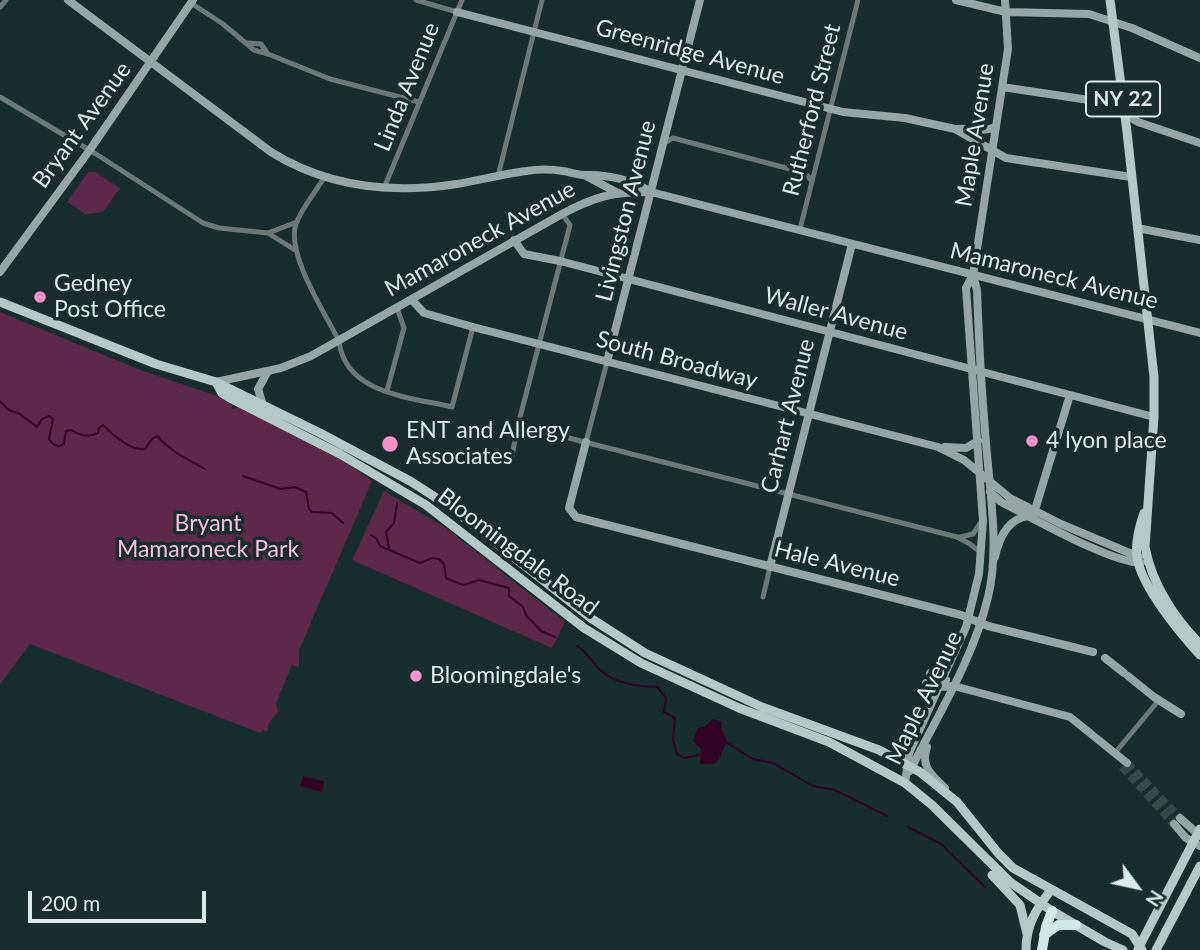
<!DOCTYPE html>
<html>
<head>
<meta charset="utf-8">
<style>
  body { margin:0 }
  #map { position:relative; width:1200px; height:950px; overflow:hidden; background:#182e2c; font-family:Lato,sans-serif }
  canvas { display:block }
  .north { position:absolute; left:1102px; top:852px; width:70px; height:70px; -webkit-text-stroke:5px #182e2c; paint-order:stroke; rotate:123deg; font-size:19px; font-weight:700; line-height:28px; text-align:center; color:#ddeae8 }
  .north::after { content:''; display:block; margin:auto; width:24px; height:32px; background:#ddeae8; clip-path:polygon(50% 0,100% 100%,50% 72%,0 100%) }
  .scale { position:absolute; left:28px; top:891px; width:178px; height:32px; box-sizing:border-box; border:4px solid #ddeae8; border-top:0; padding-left:9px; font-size:21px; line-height:24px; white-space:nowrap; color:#ddeae8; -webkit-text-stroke:5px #182e2c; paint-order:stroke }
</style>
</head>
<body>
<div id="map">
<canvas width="1200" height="950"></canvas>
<div class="north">N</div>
<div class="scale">200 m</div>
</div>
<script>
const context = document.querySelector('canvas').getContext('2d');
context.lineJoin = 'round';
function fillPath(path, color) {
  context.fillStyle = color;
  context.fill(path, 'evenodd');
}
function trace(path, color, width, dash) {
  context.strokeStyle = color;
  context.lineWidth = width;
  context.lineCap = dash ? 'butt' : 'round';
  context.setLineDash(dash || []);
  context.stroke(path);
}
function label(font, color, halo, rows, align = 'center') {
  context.font = font + ' Lato,sans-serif';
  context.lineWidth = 7;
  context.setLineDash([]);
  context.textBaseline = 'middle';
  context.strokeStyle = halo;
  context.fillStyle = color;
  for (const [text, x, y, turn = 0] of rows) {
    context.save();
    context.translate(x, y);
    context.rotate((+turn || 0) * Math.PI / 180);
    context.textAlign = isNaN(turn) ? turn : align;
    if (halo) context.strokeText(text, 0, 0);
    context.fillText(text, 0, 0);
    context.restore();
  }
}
fillPath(new Path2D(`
  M88 172H95L120 188 103 212 86 214 67 202Z
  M0 312 140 370 223 398 231 402 232 409 240 407 338 457 372 481 299 650V665L298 667 292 665 276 703 278 712 269 723 267 731 263 730 260 733 30 644 0 684Z
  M384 491 446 528 565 622 552 648 352 560Z`), '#5e2949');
fillPath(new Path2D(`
  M713 719 722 722 721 728 727 740 720 758 714 764H700L701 749 693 741 698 728 704 727Z
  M303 776 324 781 322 792 300 786Z`), '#330323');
trace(new Path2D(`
  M0 401 9 410 20 414 37 427 42 419 49 416 53 419 49 439 53 444 59 446 64 444 66 431 71 430C80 435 88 438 98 433L99 428 103 425C113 435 130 451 145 449L152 439 157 436C171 452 187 459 205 469
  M243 476 281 489 295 487 306 492 309 509 312 512 332 513 343 523
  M371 535 376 538 380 546 420 563 432 558 439 559 444 564 446 578 463 585 479 580 509 588V596L523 607 526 615 541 631 555 637
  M389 548 386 532 394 523 397 503
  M577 646C587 651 591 662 600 670 614 683 638 687 657 687L666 698 664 712 675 718 673 740 677 754 684 758 699 755
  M726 742 753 759 773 763 813 786 835 790 887 816
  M908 827 941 844 985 887`), '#330323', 2);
trace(new Path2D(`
  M1127 763 1180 818
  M1122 767 1174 824`), '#364a48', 8, [8, 4]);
trace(new Path2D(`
  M416 0 457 12
  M191 3 223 24 254 50 268 54 330 79 419 102
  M0 7 6 0
  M248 43 261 44 268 54
  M0 97 96 154 203 223 219 228 268 233 297 222
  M664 143 673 138 805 173 812 181
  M325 176C316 192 302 207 296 224 286 254 325 313 339 341 345 394 410 397 452 407L473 327
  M498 176 542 0
  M384 188 462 0
  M800 229 858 0
  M268 233 295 250
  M387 391 404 328 397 308
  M518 425 957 537 970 544 980 552
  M586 442 607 362
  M512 456 518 425 570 225 562 214
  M960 537 973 534 981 522
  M763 597 770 567
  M1114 754 1159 700`), '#6e7977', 5);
trace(new Path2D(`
  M68 0 271 152C327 187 392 194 457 184 480 180 503 174 526 171 538 169 551 169 563 171 570 172 578 175 585 175 606 174 633 180 651 192
  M956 0 1006 12 1089 14 1132 28 1200 58
  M457 12 843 112 905 118 955 129 1006 158 1131 177
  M1002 87 1089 100 1111 105 1138 122 1200 143
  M955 129C971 127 979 133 996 127
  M584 175 618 193
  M1137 228 1200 240
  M514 240 524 254 560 261 1154 417
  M0 272 89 151 193 0
  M412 300 424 313 473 327 938 447 964 460 1010 498 1061 524 1139 557
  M607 362 700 0
  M216 382 281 368 311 356 562 214C596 196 612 192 651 192L1200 333
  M263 405 258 389 268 371
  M586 442 569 508 576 517 961 615 988 626 1093 652
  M945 447 966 448 978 441
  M990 492 1001 502C1033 518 1109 562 1141 563
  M1034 513 1070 395
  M995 557C999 538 1007 519 1028 516
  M770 567 852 244
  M1105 658 1124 673
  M930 673 946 680
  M1128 676 1154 697 1181 714
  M926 683 940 687 954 686 1070 717 1127 763
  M927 747C920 767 932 775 945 788
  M910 771C938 714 973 660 988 597 999 553 991 499 987 454 982 400 979 345 977 290L973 275
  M905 783 909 753 966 627 979 574 983 521 966 288 973 275 1008 49 1005 0
  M1180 818 1200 836
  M1174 824 1186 838 1200 846`), '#95a6a4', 8);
trace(new Path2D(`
  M1110 0 1127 132 1154 377V417L1145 547C1152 584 1174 618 1200 644
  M0 302 156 364 216 382 320 433 410 481 449 506 592 619 645 653 762 707 879 750 920 772 957 802 998 853 1013 868 1132 934 1142 950
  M216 382 222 393 230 398 340 454 426 505 584 628 641 663 739 708 829 742 905 783 932 805 1010 882 1052 911 1105 942 1123 950
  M1144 513C1139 527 1135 542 1137 557 1141 586 1180 633 1200 655
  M992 875 1020 905 1027 934
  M1138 949 1200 829
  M1026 950C1026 925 1036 909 1051 890
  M1156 950 1200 866`), '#b3c9c6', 9);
trace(new Path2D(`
  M1044 935 1058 925H1076
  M1042 950 1046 927 1052 911`), '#cfe9e5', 10);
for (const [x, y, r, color] of [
  [40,297,7,"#f890cd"],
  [1032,441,7,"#f890cd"],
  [390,444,9,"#f890cd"],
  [416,676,7,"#f890cd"]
]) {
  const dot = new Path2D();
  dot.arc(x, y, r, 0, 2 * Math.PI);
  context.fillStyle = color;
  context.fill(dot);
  trace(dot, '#182e2c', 2.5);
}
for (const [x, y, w] of [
  [1123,99,74]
]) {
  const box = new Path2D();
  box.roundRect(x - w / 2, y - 17.5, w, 35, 5);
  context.fillStyle = '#182e2c';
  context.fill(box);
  trace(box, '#ddeae8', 2);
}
label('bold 21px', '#ddeae8', null, [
  ["NY 22",1123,99]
]);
label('23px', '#ddeae8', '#182e2c', [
  ["Greenridge Avenue",690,52,15],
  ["Linda Avenue",407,87,-68],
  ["Rutherford Street",812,110,-76],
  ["Bryant Avenue",82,125,-54],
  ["Maple Avenue",975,135,-81],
  ["Livingston Avenue",626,211,-76],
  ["Mamaroneck Avenue",480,239,-29],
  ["Mamaroneck Avenue",1054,276,14],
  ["Waller Avenue",836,314,15],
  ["South Broadway",677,360,15],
  ["Carhart Avenue",788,416,-76],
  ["Bloomingdale Road",518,552,37],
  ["Hale Avenue",837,564,14],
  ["Maple Avenue",924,698,-64]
]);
label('23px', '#ddeae8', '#182e2c', [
  ["Gedney",54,284],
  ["Post Office",54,310],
  ["ENT and Allergy",406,431],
  ["Associates",406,457],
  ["4 lyon place",1046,441],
  ["Bloomingdale's",430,676]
], 'left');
label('23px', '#fcbfe0', '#182e2c', [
  ["Bryant",208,524],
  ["Mamaroneck Park",208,550]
]);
</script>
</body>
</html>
